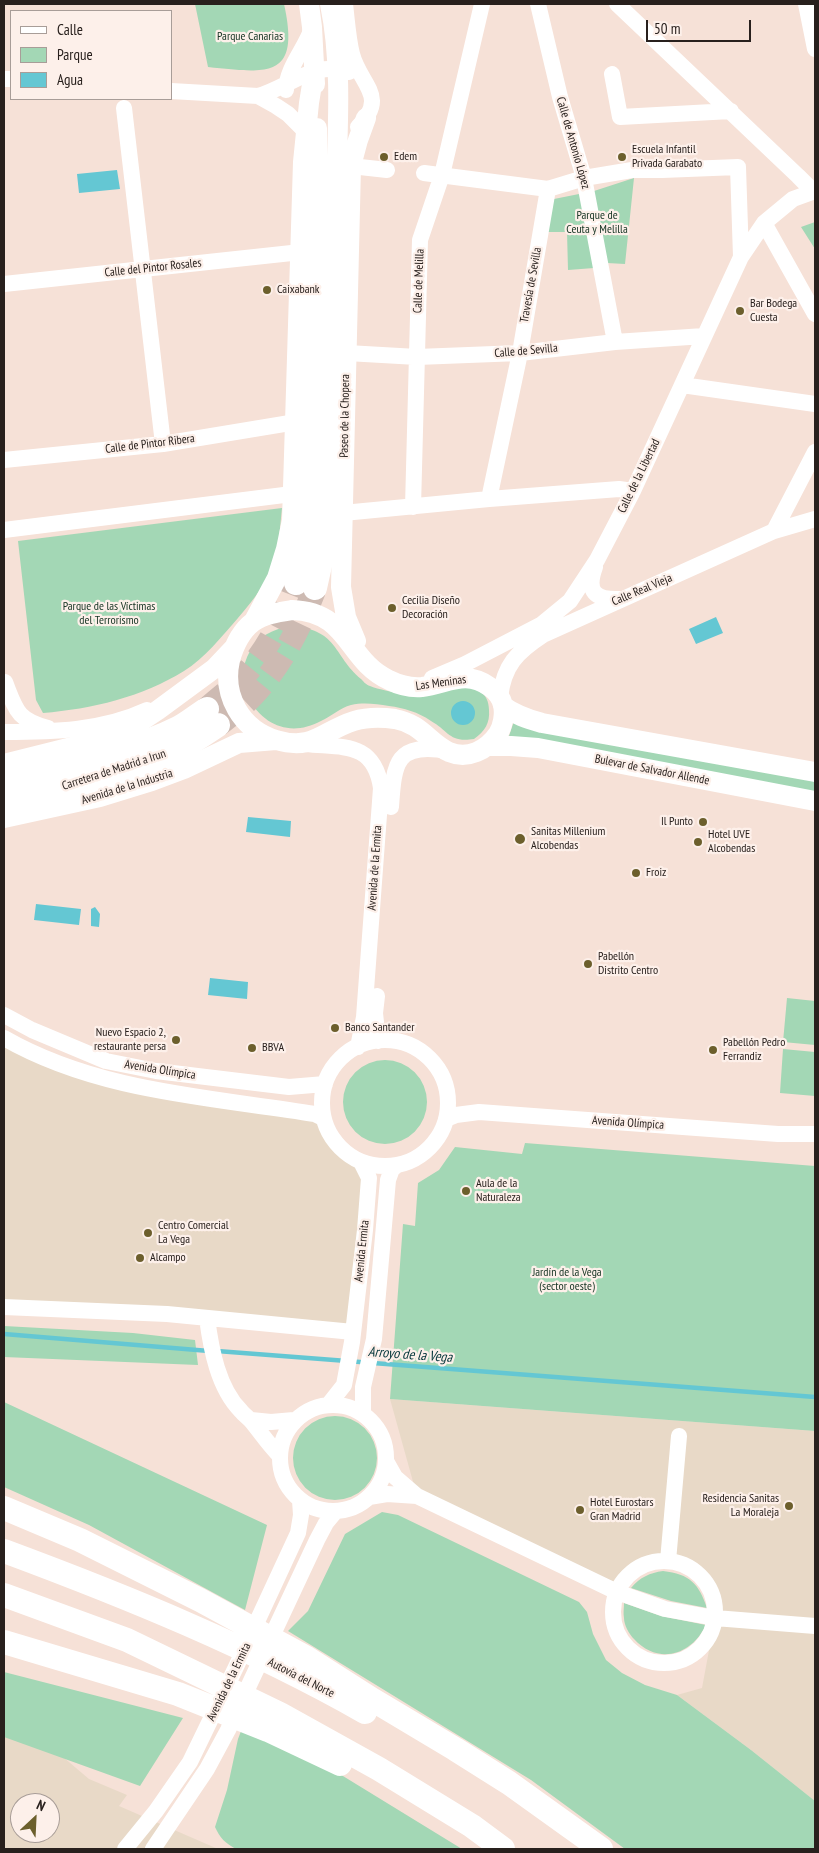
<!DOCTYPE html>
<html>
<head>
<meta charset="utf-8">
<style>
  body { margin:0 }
  #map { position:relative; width:819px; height:1853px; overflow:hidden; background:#f6e1d7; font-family:"PT Sans Narrow",sans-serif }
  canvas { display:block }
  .frame { position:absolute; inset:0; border:5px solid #28201d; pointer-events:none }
  .legend { position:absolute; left:10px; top:10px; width:162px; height:90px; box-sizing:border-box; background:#fdf0ea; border:1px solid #a89d98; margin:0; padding:6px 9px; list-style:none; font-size:15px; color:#28201d }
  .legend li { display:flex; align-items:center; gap:10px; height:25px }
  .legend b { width:25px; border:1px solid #a89d98 }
  .north { position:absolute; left:10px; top:1793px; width:50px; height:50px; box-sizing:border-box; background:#fdf0ea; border:1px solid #a89d98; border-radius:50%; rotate:25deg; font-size:14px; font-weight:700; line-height:20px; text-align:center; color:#28201d }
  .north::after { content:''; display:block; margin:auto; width:18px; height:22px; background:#6c5f2c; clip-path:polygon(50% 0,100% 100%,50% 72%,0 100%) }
  .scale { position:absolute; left:646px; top:20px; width:105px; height:22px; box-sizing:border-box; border:2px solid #28201d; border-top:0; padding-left:6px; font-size:15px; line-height:18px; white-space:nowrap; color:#28201d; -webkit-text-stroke:4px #fdf0ea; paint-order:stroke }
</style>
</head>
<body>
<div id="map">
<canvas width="819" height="1853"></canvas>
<div class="frame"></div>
<ul class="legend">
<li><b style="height:6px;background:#fff"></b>Calle</li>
<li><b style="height:14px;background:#a3d7b5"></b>Parque</li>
<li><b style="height:14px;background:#64c7d3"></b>Agua</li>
</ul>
<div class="north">N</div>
<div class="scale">50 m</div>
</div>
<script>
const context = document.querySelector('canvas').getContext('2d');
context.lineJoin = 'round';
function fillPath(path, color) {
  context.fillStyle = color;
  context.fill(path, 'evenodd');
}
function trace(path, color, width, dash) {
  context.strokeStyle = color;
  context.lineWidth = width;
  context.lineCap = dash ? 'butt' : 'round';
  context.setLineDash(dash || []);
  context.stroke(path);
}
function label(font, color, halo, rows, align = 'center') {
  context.font = font + ' "PT Sans Narrow",sans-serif';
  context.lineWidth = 4.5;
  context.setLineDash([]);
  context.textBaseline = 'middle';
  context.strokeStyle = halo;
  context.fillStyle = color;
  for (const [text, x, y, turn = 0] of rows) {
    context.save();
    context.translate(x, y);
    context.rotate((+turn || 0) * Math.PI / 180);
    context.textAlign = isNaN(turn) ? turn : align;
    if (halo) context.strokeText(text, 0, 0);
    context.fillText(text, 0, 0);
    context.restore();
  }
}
fillPath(new Path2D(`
  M4 1038 100 1078 323 1118 330 1135 343 1150 361 1162 369 1178 353 1332 4 1307Z
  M390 1399 815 1431V1801L751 1750 677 1695 702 1688 715 1618V1604L711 1590 703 1578 692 1569 681 1563 668 1561 655 1562 641 1566 628 1575 621 1585 417 1496Z
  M4 1707 89 1779 127 1795 119 1806 218 1849H4ZM20 1803H50V1833H20Z`), '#e8d9c7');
fillPath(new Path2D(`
  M195 4H284C301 80 267 73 208 67Z
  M634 178 625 264 607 263 594 268 568 270 567 232H544L549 200 594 191Z
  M815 222V249L801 227Z
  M282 508C280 527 279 546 274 564 269 581 249 605 238 618 223 635 204 659 184 671 142 697 92 709 43 713L36 700 18 541Z
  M295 626C339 632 333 655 361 679 363 681 366 685 370 686 377 689 396 693 403 694 425 695 489 670 489 710 490 723 485 731 474 739 449 743 449 731 431 721 418 712 404 708 389 706 376 704 364 702 351 705 340 708 332 716 321 721 291 737 264 726 248 698 240 683 242 665 250 651 259 635 277 627 295 626Z
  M514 721 815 779V794L508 739Z
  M787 998 815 1001V1045L783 1042Z
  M783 1049 815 1052V1096L780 1093Z
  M343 1102a42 42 0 1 1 84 0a42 42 0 1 1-84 0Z
  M525 1143 815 1166V1431L390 1399 403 1224 415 1226 418 1183 439 1170 455 1147 522 1154Z
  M4 1326 133 1333 195 1340 198 1365 4 1357Z
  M4 1402 267 1525 245 1610 89 1525 4 1487Z
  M293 1458a42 42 0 1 1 84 0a42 42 0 1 1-84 0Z
  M382 1512 398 1515 579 1602 587 1612 593 1634 606 1660 622 1673 645 1685 677 1695 751 1750 815 1801V1849H625L531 1780 288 1631 308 1611 345 1534Z
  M663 1571C690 1574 699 1584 707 1608L671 1601 631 1588C640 1577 650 1573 663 1571Z
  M624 1603 661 1616 706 1625C691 1656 658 1665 634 1639 629 1634 624 1625 624 1618 623 1613 624 1608 624 1603Z
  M4 1672 183 1718 140 1786 4 1737Z
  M243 1726 325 1765 462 1849H236C225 1843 220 1838 215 1827L227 1790 238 1739Z`), '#a3d7b5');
fillPath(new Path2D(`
  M117 170 120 189 79 193 77 174Z
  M716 617 723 633 696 644 689 629Z
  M451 713a12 12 0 1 1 24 0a12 12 0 1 1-24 0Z
  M248 817 291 821 290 837 246 832Z
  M36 904 81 909 79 925 34 920Z
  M95 907 100 914 99 927 91 926V909Z
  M210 978 248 982 247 999 208 995Z`), '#64c7d3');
trace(new Path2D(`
  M4 1334 209 1351
  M217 1351 815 1397`), '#64c7d3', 4.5);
trace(new Path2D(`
  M207 709C217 700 229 691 239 681 267 652 283 619 296 583
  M218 725C230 715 243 706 253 695 282 664 300 627 315 588`), '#cdbab2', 24, [24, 12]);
trace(new Path2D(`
  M345 4C347 20 348 38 352 54 360 85 389 96 358 127
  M538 4 560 97 584 178 615 342
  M617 4 798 176 810 188 815 189
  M806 4 815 49
  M612 74 620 117 731 111
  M4 79H11
  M286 90C287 67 305 49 312 28
  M171 91 258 96 276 106 288 114 305 131 314 135
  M258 96C287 88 317 59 349 72
  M124 108 163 444
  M351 166 387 170
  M424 173 548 189 584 178 632 170H662L738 167 741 257
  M764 223 815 314
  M4 284 301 252
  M347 353 417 357 520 353 615 342 704 336
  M682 385 815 404
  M4 460 163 444 296 422
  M489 499 520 353 548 189
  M413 507 420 240 442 175 482 4
  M343 513 489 499 619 489 633 491
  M4 530 292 494
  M774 531 815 452
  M595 567C586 592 595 600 620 599
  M432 678 465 664 542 624 570 601 597 560 633 491 741 257 764 223 793 199 815 191
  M5 682C16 710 17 720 48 728
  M500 697C504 665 517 652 543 635L774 531 815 519
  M4 732C52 732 102 731 147 710
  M306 744C342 748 374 741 381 788L364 1017 358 1047
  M391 807C394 762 396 742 448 751
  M377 996 375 1013 378 1041
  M4 1015 32 1030 106 1061 156 1071 289 1087 325 1084
  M4 1038C98 1092 210 1097 315 1114L323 1118
  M322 1103a63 63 0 1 1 126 0a63 63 0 1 1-126 0Z
  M446 1119 456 1115 479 1112 778 1134H815
  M4 1307 167 1314 353 1332
  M207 1318C211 1349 218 1388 241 1411 244 1415 249 1418 252 1422 261 1433 269 1445 279 1455
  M329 1404 344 1385 352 1342 365 1230 369 1178 361 1162
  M280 1458a53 53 0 1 1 106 0a53 53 0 1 1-106 0Z
  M363 1414V1387L374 1339 388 1180 392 1169 396 1166
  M251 1420 271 1422 294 1420
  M386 1461 395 1477 417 1496 617 1592 665 1609 715 1618 815 1626
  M369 1497 387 1494 417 1496
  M668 1561 679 1436
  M613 1612a51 51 0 1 1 102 0a51 51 0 1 1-102 0Z
  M125 1849 156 1811 190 1762 236 1667 298 1533 301 1515 300 1500
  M153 1849 207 1769 228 1730 317 1540 326 1523 336 1511`), '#fff', 16);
trace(new Path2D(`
  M309 4 312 27 315 84
  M330 4C342 62 338 125 336 184
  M317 128V181
  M292 610C350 612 346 660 389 680 399 685 410 688 422 687 448 684 465 669 490 687 497 692 501 697 503 705 505 714 503 726 498 734 487 750 468 760 449 752 429 743 422 724 395 719 381 717 367 717 354 721 322 731 314 751 276 740 241 729 222 696 230 660 234 646 241 631 253 622 264 614 279 612 292 610Z
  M254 621 277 578 286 549 292 520 303 162 309 103 314 72
  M356 641 346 617 341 587 351 166 358 140 366 118
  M503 706C515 715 527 719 542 723L815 772
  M487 746H511L538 748 815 801
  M4 764 112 737 140 722 158 710 215 668 233 649
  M4 818 100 797 152 781 184 769 239 743 276 740`), '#fff', 20);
trace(new Path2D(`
  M296 583C308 530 310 478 312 425 316 344 316 262 317 181
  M315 588 323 552 328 481 336 184
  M4 780C60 765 126 754 178 728 188 723 197 715 207 709
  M4 801C64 786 124 772 182 747 194 742 206 733 218 725
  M4 1508 80 1540 200 1600 307 1658 373 1700 455 1749 509 1783 601 1849
  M4 1551C128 1597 250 1647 365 1712
  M4 1595 127 1640 280 1714 379 1769 472 1826 503 1849
  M4 1642 178 1694 268 1730 340 1764`), '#fff', 24);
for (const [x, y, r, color] of [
  [384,157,5,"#6c5f2c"],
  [622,157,5,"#6c5f2c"],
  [267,290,5,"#6c5f2c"],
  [740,311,5,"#6c5f2c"],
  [392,608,5,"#6c5f2c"],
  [703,822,5,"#6c5f2c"],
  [520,839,6,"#6c5f2c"],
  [698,842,5,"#6c5f2c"],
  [636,873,5,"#6c5f2c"],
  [588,964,5,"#6c5f2c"],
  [335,1028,5,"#6c5f2c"],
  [176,1040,5,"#6c5f2c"],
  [252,1048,5,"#6c5f2c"],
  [713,1050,5,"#6c5f2c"],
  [466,1191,5,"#6c5f2c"],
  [148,1233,5,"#6c5f2c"],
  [140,1258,5,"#6c5f2c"],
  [789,1506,5,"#6c5f2c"],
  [580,1510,5,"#6c5f2c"]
]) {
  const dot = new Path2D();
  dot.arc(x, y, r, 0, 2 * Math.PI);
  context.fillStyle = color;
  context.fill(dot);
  trace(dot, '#fdf0ea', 2);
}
label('12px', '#133221', '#fdf0ea', [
  ["Parque Canarias",250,37],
  ["Parque de",597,216],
  ["Ceuta y Melilla",597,230],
  ["Parque de las Víctimas",109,607],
  ["del Terrorismo",109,621],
  ["Jardín de la Vega",567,1273],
  ["(sector oeste)",567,1287]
]);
label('12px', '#28201d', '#fdf0ea', [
  ["Calle de Antonio López",573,143,74],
  ["Calle del Pintor Rosales",153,268,-6],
  ["Calle de Melilla",419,281,-88],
  ["Travesía de Sevilla",531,285,-80],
  ["Calle de Sevilla",526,351,-5],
  ["Paseo de la Chopera",345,416,-89],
  ["Calle de Pintor Ribera",150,444,-7],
  ["Calle de la Libertad",639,476,-64],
  ["Calle Real Vieja",642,590,-23],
  ["Las Meninas",441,683,-8],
  ["Carretera de Madrid a Irun",114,770,-18],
  ["Bulevar de Salvador Allende",652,770,11],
  ["Avenida de la Industria",127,787,-17],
  ["Avenida de la Ermita",375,868,-86],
  ["Avenida Olímpica",160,1070,9],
  ["Avenida Olímpica",628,1123,4],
  ["Avenida Ermita",362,1251,-84],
  ["Autovía del Norte",301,1678,27],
  ["Avenida de la Ermita",229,1682,-64]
]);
label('12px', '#28201d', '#fdf0ea', [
  ["Escuela Infantil",632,150],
  ["Privada Garabato",632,164],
  ["Edem",394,157],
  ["Caixabank",277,290],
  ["Bar Bodega",750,304],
  ["Cuesta",750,318],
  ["Cecilia Diseño",402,601],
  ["Decoración",402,615],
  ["Il Punto",693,822,"right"],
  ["Sanitas Millenium",531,832],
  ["Alcobendas",531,846],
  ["Hotel UVE",708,835],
  ["Alcobendas",708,849],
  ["Froiz",646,873],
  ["Pabellón",598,957],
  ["Distrito Centro",598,971],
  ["Banco Santander",345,1028],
  ["Nuevo Espacio 2,",166,1033,"right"],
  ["restaurante persa",166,1047,"right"],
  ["Pabellón Pedro",723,1043],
  ["Ferrandiz",723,1057],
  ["BBVA",262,1048],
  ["Aula de la",476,1184],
  ["Naturaleza",476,1198],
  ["Centro Comercial",158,1226],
  ["La Vega",158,1240],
  ["Alcampo",150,1258],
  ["Residencia Sanitas",779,1499,"right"],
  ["La Moraleja",779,1513,"right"],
  ["Hotel Eurostars",590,1503],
  ["Gran Madrid",590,1517]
], 'left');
label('italic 14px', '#023439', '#fdf0ea', [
  ["Arroyo de la Vega",410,1355,4]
]);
</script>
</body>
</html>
